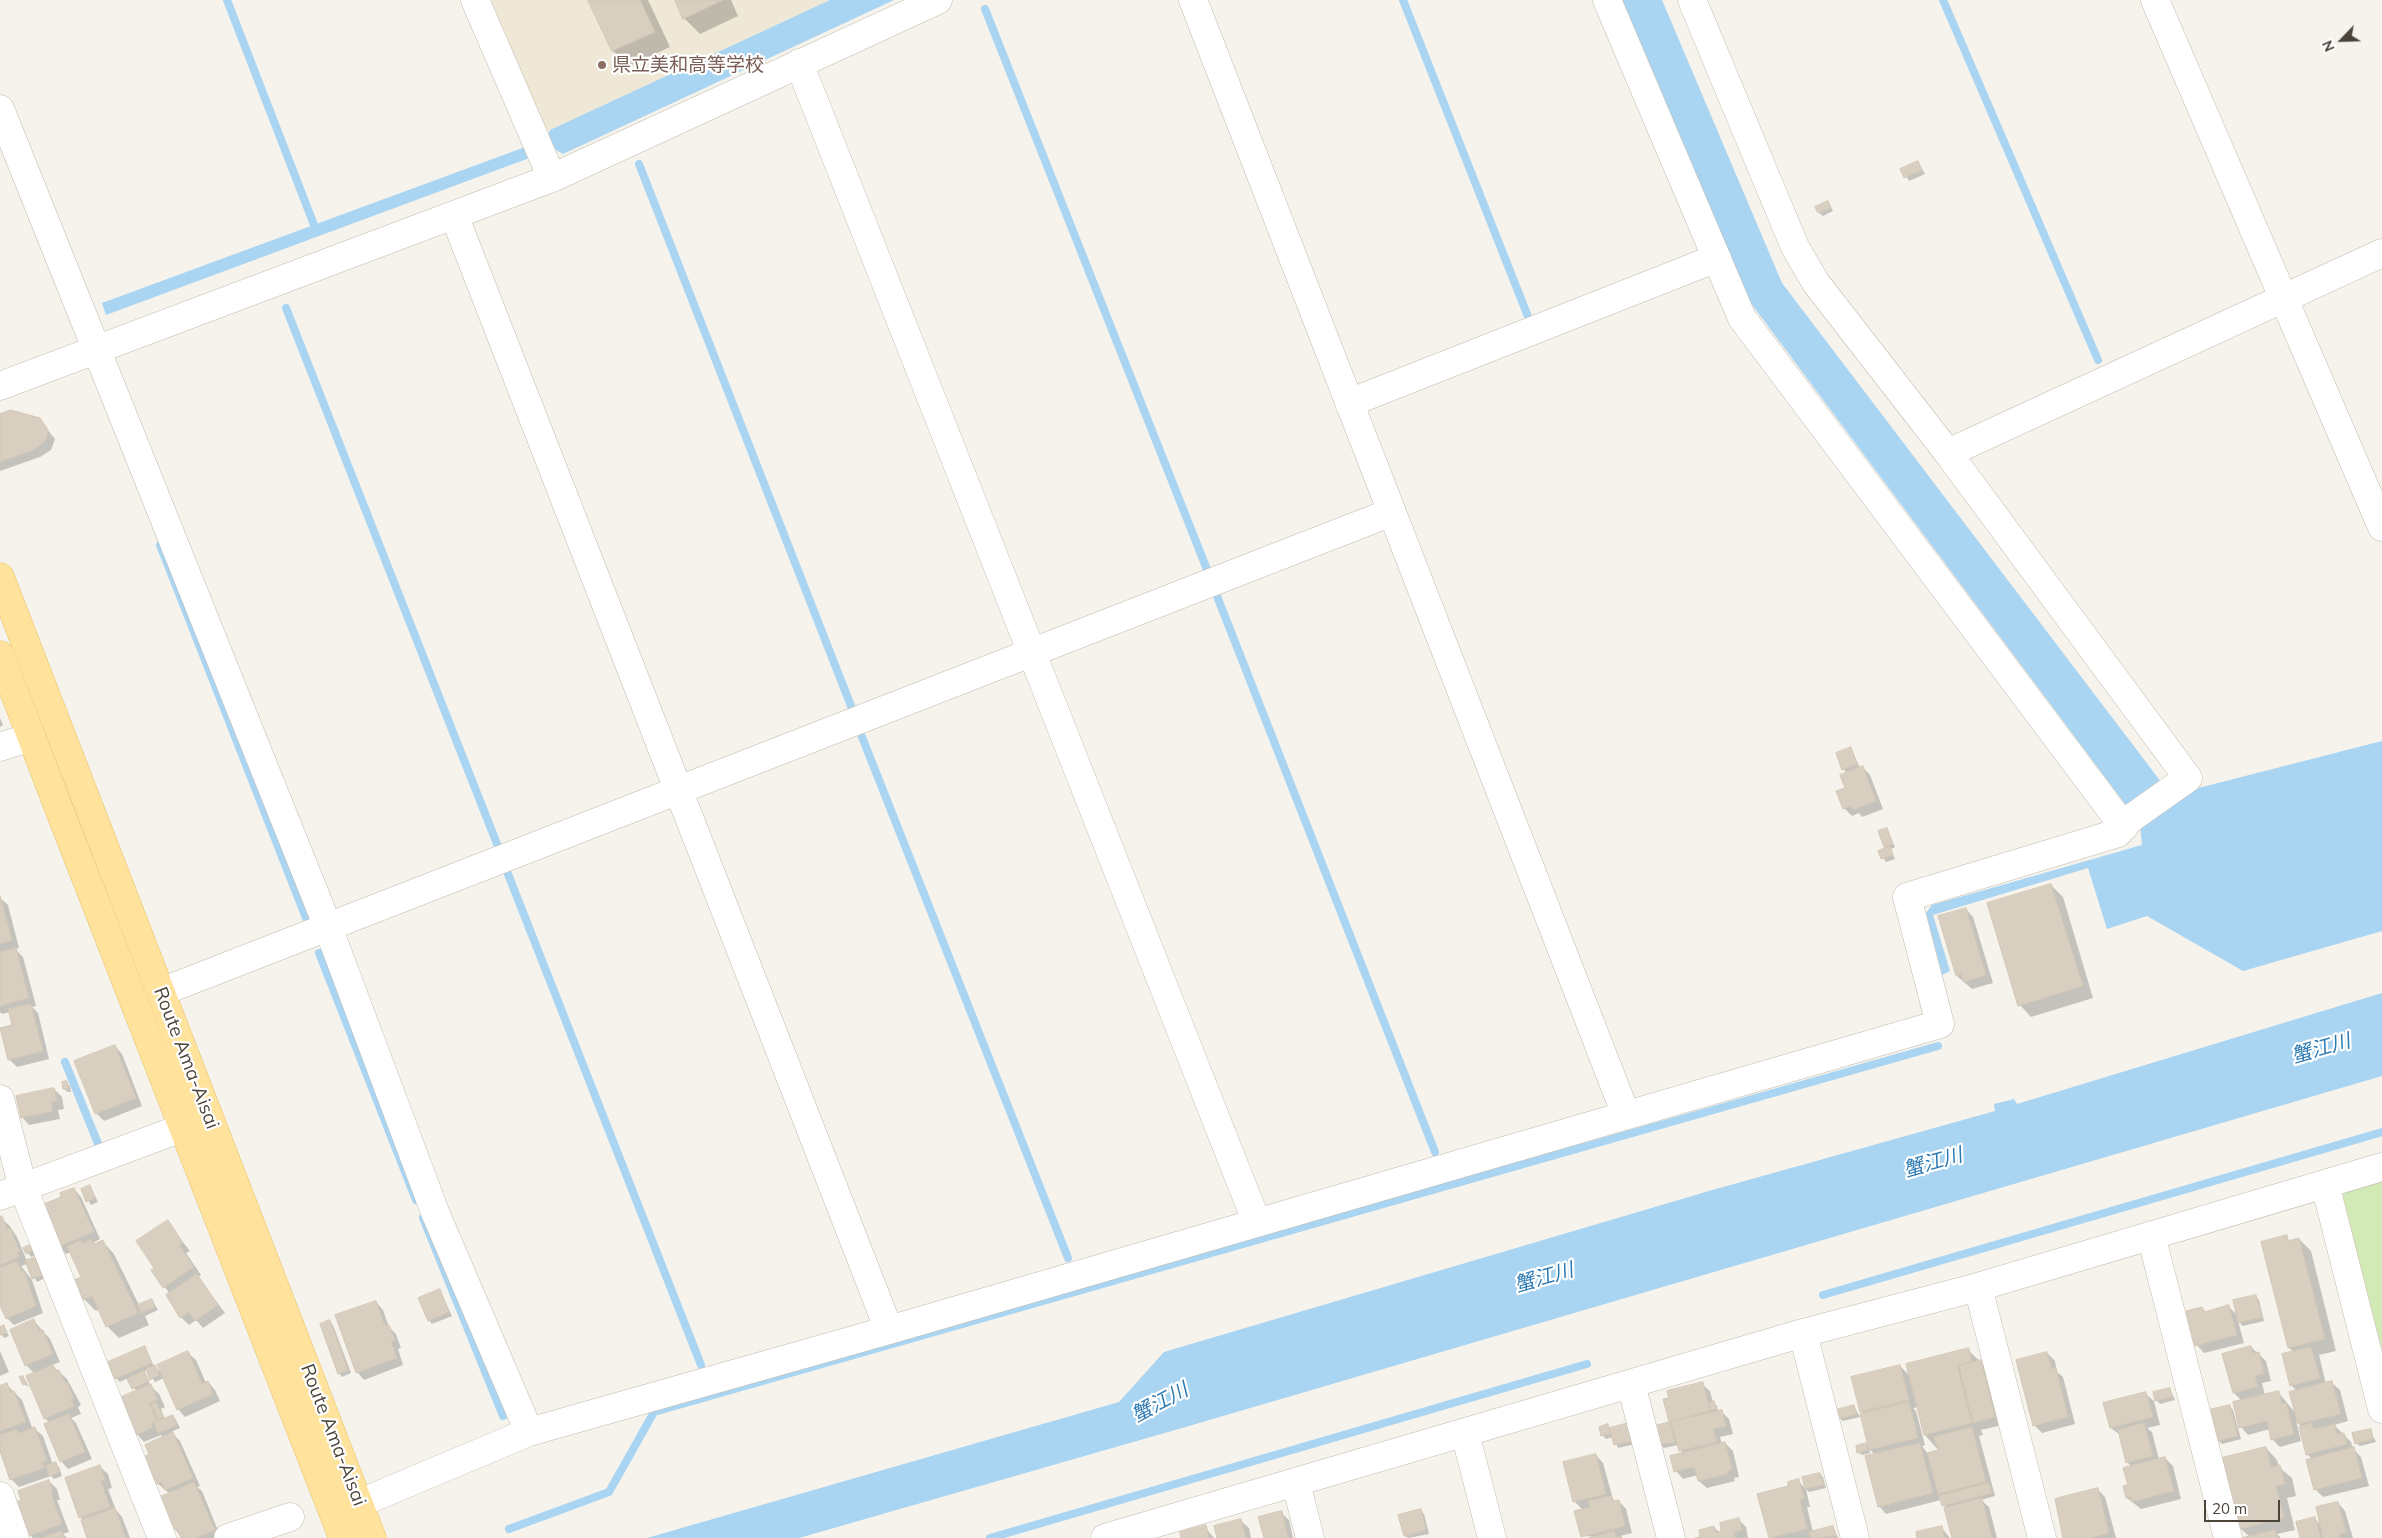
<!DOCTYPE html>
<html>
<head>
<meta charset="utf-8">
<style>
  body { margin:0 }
  #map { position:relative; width:2382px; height:1538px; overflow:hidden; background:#f6f3ec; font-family:Mulish,sans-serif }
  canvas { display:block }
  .north { position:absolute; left:2317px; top:15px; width:50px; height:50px; -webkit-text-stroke:4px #fff; paint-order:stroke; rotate:246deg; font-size:14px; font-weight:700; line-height:20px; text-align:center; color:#4b4439 }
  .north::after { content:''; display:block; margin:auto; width:18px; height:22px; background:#4b4439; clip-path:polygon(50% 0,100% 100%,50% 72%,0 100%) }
  .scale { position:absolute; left:2204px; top:1500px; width:76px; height:22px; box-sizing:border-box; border:2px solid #4b4439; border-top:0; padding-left:6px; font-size:15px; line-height:18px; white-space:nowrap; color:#4b4439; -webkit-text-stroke:4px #fff; paint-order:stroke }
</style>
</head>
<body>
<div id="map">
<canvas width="2382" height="1538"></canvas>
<div class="north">N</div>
<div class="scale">20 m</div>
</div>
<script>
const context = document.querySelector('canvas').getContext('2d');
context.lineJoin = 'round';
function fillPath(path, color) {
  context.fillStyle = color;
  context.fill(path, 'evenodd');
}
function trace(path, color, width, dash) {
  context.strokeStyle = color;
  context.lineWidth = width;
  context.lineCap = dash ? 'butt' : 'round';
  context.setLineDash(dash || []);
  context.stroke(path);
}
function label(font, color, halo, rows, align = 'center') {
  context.font = font + ' Mulish,"Noto Sans JP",sans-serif';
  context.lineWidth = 4.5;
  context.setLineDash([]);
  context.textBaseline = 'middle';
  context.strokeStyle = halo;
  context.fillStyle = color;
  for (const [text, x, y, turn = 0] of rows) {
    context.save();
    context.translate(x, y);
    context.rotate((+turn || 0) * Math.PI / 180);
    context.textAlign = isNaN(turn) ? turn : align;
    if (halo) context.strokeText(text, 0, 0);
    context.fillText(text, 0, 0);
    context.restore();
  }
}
fillPath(new Path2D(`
  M485 0H830L550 130 541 129Z`), '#efe8d6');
fillPath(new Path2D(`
  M2382 1179V1373L2339 1202 2347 1189Z`), '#d2eab5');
fillPath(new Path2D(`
  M830 0H894L563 154 551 147 547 138 550 130Z
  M1622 0H1662L1782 283 2171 795 2382 741V931L2243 971 2147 916 2107 929 2088 868 1933 915 1950 971 1942 975 1926 913 1932 905 2142 845 2140 824 1750 302Z
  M528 146 532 157 106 315 102 303Z
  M2382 993V1076L1189 1426 799 1538H647L1119 1402 1164 1352 1709 1191 1995 1111 1994 1104 2014 1099 2017 1104Z`), '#a9d4f2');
fillPath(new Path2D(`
  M590 0H648L670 47 629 66 613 51Z
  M676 0H731L738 16 700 34 684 18Z
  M1918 162 1925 174 1909 181 1902 169Z
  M1828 202 1833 211 1823 216 1819 213Z
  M0 416 39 419 55 439 51 450 40 457 0 471Z
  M0 718 3 725 0 727Z
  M1851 749 1860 768 1862 767 1870 775 1883 809 1862 817 1859 813 1852 816 1844 808 1847 773 1843 769Z
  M1886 829 1895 847 1891 849 1895 859 1886 862 1879 851 1887 848 1885 846Z
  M2051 885 2063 897 2093 998 2031 1017 2020 1005Z
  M0 898 8 905 19 948 15 949 23 957 36 1006 32 1007 38 1013 49 1059 17 1067 9 1059 13 1026 10 1012 2 1014 0 1012Z
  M1966 909 1973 917 1993 983 1972 989 1957 976Z
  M115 1046 122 1054 142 1106 104 1121 96 1113Z
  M66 1083 70 1086 71 1092H68L64 1089Z
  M54 1089 62 1097 64 1109 58 1110 60 1119 29 1125 22 1117Z
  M90 1186 98 1202 91 1205 82 1189Z
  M74 1189 81 1197 100 1239 93 1243 95 1245 103 1242 114 1254 139 1305 152 1300 158 1310 145 1316 149 1325 119 1338 107 1326 99 1309 96 1311 84 1299 83 1278 71 1252 66 1254 59 1246 63 1197Z
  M0 1218 9 1225 17 1237 27 1261 35 1258 38 1262 45 1278 37 1282 27 1264 21 1266 32 1280 43 1313 14 1325 7 1318 0 1302Z
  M167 1222 190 1251 186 1253 201 1275 198 1277 225 1313 203 1328 196 1320 189 1325 181 1317 167 1296 170 1294 152 1270 155 1268Z
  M2286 1237 2291 1242 2299 1239 2311 1251 2336 1351 2319 1355 2326 1384 2332 1383 2340 1390 2348 1421 2334 1425 2351 1442 2353 1449 2361 1457 2369 1486 2323 1497 2316 1490 2308 1460 2312 1459 2307 1454 2302 1427 2296 1421 2301 1441 2280 1447 2272 1439 2270 1429 2248 1435 2241 1427 2242 1401 2234 1393 2251 1347 2266 1361 2271 1381 2262 1383 2265 1396 2278 1392 2297 1415V1391L2291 1385 2294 1352 2289 1348Z
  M29 1246 35 1255 31 1257 25 1248Z
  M440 1291 452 1316 432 1324 429 1320Z
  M2255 1296 2259 1300 2264 1321 2243 1326 2238 1321 2244 1343 2204 1353 2197 1345 2202 1308 2206 1312 2229 1307 2238 1316Z
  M376 1302 383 1310 389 1327 396 1334 401 1348 398 1349 403 1365 364 1380 357 1372Z
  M34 1321 50 1339 60 1362 52 1365 67 1379 81 1405 78 1407 81 1414 71 1418 76 1423 92 1459 68 1469 61 1461 50 1423 45 1418 35 1374 26 1365Z
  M330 1322 333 1325 351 1373 342 1377 339 1373Z
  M4 1327 9 1336 4 1338 0 1332V1328Z
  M144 1348 154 1366 161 1373 188 1353 196 1360 206 1383 208 1382 215 1390 220 1401 185 1417 178 1409 164 1378 155 1382 147 1370 143 1372 147 1376 150 1385 159 1394 165 1407 161 1409 165 1420 173 1416 176 1420 180 1428 171 1432 180 1441 200 1486 197 1487 202 1491 221 1538H182L175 1529 170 1494 157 1483 151 1455 164 1438 161 1435 144 1442 137 1434V1392L128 1378 120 1382 116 1378Z
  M1968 1350 1988 1369 2002 1425 1981 1430 1983 1435 1979 1436 1995 1496 1981 1500 1989 1507 1997 1538H1953L1946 1508 1941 1500 1886 1514 1879 1506 1876 1455 1869 1449 1870 1453 1862 1455 1858 1452 1866 1445 1870 1449 1864 1415 1861 1412 1900 1366 1911 1377ZM1918 1407 1925 1435 1939 1451 1928 1454 1922 1446 1925 1445 1916 1411 1913 1408Z
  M0 1351 9 1372 0 1376Z
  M2047 1353 2055 1361 2057 1372 2063 1377 2075 1424 2042 1433 2034 1425Z
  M22 1377 26 1381 29 1387 24 1384Z
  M1702 1384 1710 1391 1713 1403 1717 1406 1718 1412 1721 1411 1729 1419 1733 1434 1720 1437 1722 1444 1725 1443 1733 1451 1739 1477 1734 1478 1735 1481 1707 1488 1699 1481 1698 1475 1683 1479 1676 1471 1683 1454 1678 1445 1664 1448 1661 1445 1656 1427 1672 1423 1670 1421Z
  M7 1385 22 1400 33 1430 35 1429 43 1436 53 1465 55 1464 59 1467 62 1476 54 1479 51 1476 19 1487 11 1479 0 1447V1387Z
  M2170 1389 2175 1400 2160 1404 2157 1401Z
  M2146 1394 2154 1401 2160 1425 2147 1428 2152 1432 2159 1460 2165 1458 2173 1466 2181 1499 2141 1509 2127 1498 2124 1487 2130 1486 2132 1467 2127 1462 2120 1435 2111 1428Z
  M2230 1406 2233 1410 2241 1439 2222 1444 2218 1440Z
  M1854 1407 1860 1417 1843 1421 1839 1418Z
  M1628 1425 1635 1444 1618 1448 1613 1437 1606 1439 1602 1435 1607 1426 1610 1429Z
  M2370 1430 2376 1442 2360 1446 2356 1443Z
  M2266 1448 2277 1460 2279 1467 2292 1478 2296 1496 2287 1498 2295 1530 2277 1534 2281 1538H2247L2250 1537 2241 1529Z
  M1596 1455 1603 1463 1613 1499 1615 1502 1619 1501 1626 1509 1632 1533 1620 1536 1622 1538 1582 1536 1583 1510 1574 1501Z
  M100 1467 108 1474 112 1488 108 1489 116 1510 122 1517 130 1538H89L84 1520 80 1517Z
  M1820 1474 1823 1477 1826 1488 1809 1492 1806 1489 1810 1507H1807L1813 1532 1833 1527 1838 1538H1771L1790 1487 1798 1481 1806 1489Z
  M49 1481 57 1489 60 1500H57L69 1532 63 1534 67 1538H33L30 1535Z
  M2097 1489 2105 1497 2116 1538H2065Z
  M2338 1503 2345 1511 2353 1538H2302L2315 1519 2321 1525Z
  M1421 1511 1424 1514 1429 1534 1408 1538 1405 1536Z
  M1281 1513 1289 1520 1293 1538H1265Z
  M1738 1519 1746 1527 1748 1538H1700L1714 1527 1720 1533Z
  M1241 1521 1249 1528 1251 1538H1218Z
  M1205 1527 1214 1538H1182Z
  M1941 1527 1950 1538H1918Z`), '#0003');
trace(new Path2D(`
  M227 0 316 230
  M1403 0 1529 319
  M1943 0 2098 360
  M985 9 1208 572
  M639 164 853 711
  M286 308 499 849
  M160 545 306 918
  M1215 591 1435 1152
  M860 732 1068 1258
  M506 869 701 1365
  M319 953 416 1200
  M65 1062 99 1146
  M423 1218 503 1416
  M1823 1295 2382 1132
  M509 1529 609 1492 654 1412 1938 1046
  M990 1538 1587 1364`), '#a9d4f2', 8);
const building = new Path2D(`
  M588 0H640L655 32 612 51Z
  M675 0H723L683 19Z
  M1918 161 1922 170 1904 178 1900 169Z
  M1828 201 1831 208 1818 213 1815 207Z
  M11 410 40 418 48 430 47 437 44 442 33 450 0 462V414Z
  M1851 747 1857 764 1842 770 1836 753Z
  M1863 766 1876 801 1853 810 1852 806 1843 809 1836 791 1845 788 1840 775Z
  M1887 828 1893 844 1884 847 1878 831Z
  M1890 846 1893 855 1881 859 1878 851Z
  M2051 884 2083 986 2018 1006 1987 903Z
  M0 896 12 940 0 944Z
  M1966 908 1986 975 1964 982 1961 974 1956 976 1938 916Z
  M16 948 29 998 0 1006V952Z
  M31 1004 43 1051 8 1060 0 1028 12 1025 8 1009Z
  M115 1045 136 1098 95 1114 74 1061Z
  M67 1081 69 1089H63L62 1082Z
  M54 1088 57 1101 51 1102 53 1111 21 1118 16 1096Z
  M90 1185 95 1198 86 1202 81 1189Z
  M74 1188 94 1232 58 1247 39 1206 61 1197 60 1193Z
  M2 1216 7 1229 10 1228 20 1252 17 1253 19 1257 0 1265V1217Z
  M168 1220 183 1243 179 1245 194 1267 163 1288 151 1270 154 1268 136 1241Z
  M2287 1235 2288 1241 2299 1238 2325 1339 2288 1348 2261 1242Z
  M91 1239 94 1244 103 1240 138 1313 106 1327 92 1296 83 1300 74 1280 81 1277 67 1246 81 1240 83 1243Z
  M30 1245 33 1251 26 1254 23 1248Z
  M35 1257 42 1275 32 1279 25 1261Z
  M17 1261 22 1272 24 1270 36 1306 6 1319 0 1305V1268Z
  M197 1274 218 1305 195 1321 189 1312 180 1318 166 1295Z
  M440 1289 449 1312 428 1321 418 1298Z
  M2256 1295 2262 1317 2238 1323 2233 1300Z
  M152 1299 155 1307 141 1313 137 1305Z
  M376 1301 385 1326 389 1325 395 1340 391 1342 397 1358 356 1373 335 1315Z
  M2229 1305 2237 1335 2195 1346 2186 1311 2202 1307 2204 1312Z
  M34 1319 39 1331 43 1330 53 1354 25 1366 10 1330Z
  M330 1320 348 1370 338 1374 320 1324Z
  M4 1325 7 1333 0 1335V1327Z
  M145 1346 152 1363 115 1379 108 1362Z
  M2251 1346 2253 1353 2259 1352 2264 1373 2255 1376 2258 1387 2233 1393 2222 1354Z
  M2311 1347 2320 1378 2290 1386 2282 1354Z
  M1969 1348 1972 1362 1957 1365 1972 1423 1924 1435 1906 1364Z
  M188 1351 202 1384 208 1381 213 1394 177 1410 157 1365Z
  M2047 1352 2052 1369 2056 1368 2068 1417 2033 1426 2016 1360Z
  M1981 1360 1995 1417 1973 1423 1959 1366Z
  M53 1365 56 1371 59 1370 65 1383 67 1382 74 1398 71 1399 74 1406 44 1419 26 1376Z
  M155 1365 159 1375 150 1380 146 1369Z
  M1900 1365 1909 1400 1860 1412 1851 1377Z
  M144 1371 149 1381 132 1389 127 1379Z
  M23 1376 26 1384 23 1385 19 1377Z
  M2332 1381 2341 1414 2298 1424 2289 1392Z
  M1703 1382 1710 1411 1669 1422 1663 1399 1669 1398 1667 1391Z
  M7 1383 10 1392 14 1391 26 1422 0 1431V1386Z
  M151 1384 158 1400 149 1403 157 1421 151 1424 153 1427 136 1435 119 1398Z
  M2170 1388 2172 1397 2155 1401 2153 1392Z
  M2279 1391 2282 1404 2286 1403 2294 1434 2271 1440 2267 1421 2239 1428 2233 1402Z
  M2146 1392 2153 1417 2110 1428 2103 1403Z
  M1714 1401 1716 1409 1711 1410 1709 1403Z
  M156 1402 164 1418 158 1420 151 1404Z
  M1909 1402 1918 1438 1869 1450 1860 1414Z
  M1854 1405 1857 1414 1838 1419 1836 1410Z
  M2230 1405 2238 1436 2217 1441 2209 1410Z
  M1722 1410 1726 1426 1713 1429 1717 1442 1679 1451 1671 1422Z
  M69 1414 85 1452 60 1462 44 1424Z
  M173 1415 177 1425 158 1433 154 1423Z
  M1670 1422 1675 1442 1659 1445 1655 1426Z
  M1629 1423 1633 1441 1614 1445 1609 1428Z
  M2144 1423 2153 1456 2126 1463 2118 1430Z
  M2312 1423 2313 1429 2335 1424 2337 1434 2344 1433 2347 1444 2306 1455 2299 1427Z
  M1608 1424 1610 1434 1601 1436 1599 1427Z
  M35 1427 47 1460 42 1462 44 1468 10 1480 0 1451V1435L17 1429 18 1433Z
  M1972 1427 1986 1482 1938 1494 1927 1453 1938 1450 1934 1437Z
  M2371 1429 2373 1439 2355 1444 2352 1433Z
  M173 1432 193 1478 165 1490 161 1482 156 1484 144 1457 149 1454 145 1445Z
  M1725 1442 1732 1469 1727 1471 1728 1474 1698 1481 1694 1467 1674 1472 1670 1456Z
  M1866 1443 1868 1450 1857 1453 1856 1446Z
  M1920 1443 1933 1493 1878 1507 1865 1456Z
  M2266 1447 2271 1467 2280 1465 2285 1484 2276 1486 2284 1518 2240 1529 2222 1458Z
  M2354 1447 2362 1478 2314 1490 2306 1460Z
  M1596 1454 1606 1494 1573 1502 1563 1462Z
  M2165 1457 2174 1491 2132 1502 2131 1497 2126 1498 2123 1486 2128 1485 2123 1468Z
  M56 1462 59 1472 49 1476 46 1466Z
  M100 1465 105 1480 101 1481 110 1507 79 1518 65 1478Z
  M1820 1473 1824 1485 1805 1489 1802 1477Z
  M1799 1479 1804 1499 1800 1500 1807 1529 1769 1538 1757 1494 1788 1486V1482Z
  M49 1480 53 1492 51 1493 62 1524 29 1536 16 1502 21 1500 18 1491Z
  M194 1482 215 1530 196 1538H181L177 1529 174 1530 160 1497Z
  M1989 1483 1992 1493 1942 1506 1939 1496Z
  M2098 1488 2109 1533 2090 1538H2063L2055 1499Z
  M1611 1496 1613 1501 1619 1500 1625 1526 1581 1537 1574 1511 1590 1507 1588 1501Z
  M1982 1498 1992 1538H1952L1944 1508Z
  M2338 1502 2346 1532 2340 1534 2341 1538H2323L2316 1507Z
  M115 1508 126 1538H87L81 1520Z
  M1421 1509 1426 1530 1404 1536 1398 1515Z
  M1282 1511 1288 1538H1264L1258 1517Z
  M2315 1517 2321 1538H2300L2296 1522Z
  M1739 1518 1742 1530 1734 1532 1735 1538H1695L1700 1537 1699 1530 1714 1526 1716 1533 1721 1531 1720 1523Z
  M1241 1519 1246 1538H1217L1214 1526Z
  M1206 1525 1209 1538H1181L1180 1532Z
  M1833 1526 1836 1536 1811 1538 1809 1532Z
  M1942 1526 1945 1538H1917L1916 1532Z
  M2275 1530 2277 1538H2242Z
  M61 1531 64 1538H41Z
  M1614 1531 1616 1537 1621 1536 1622 1538H1589Z`);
fillPath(building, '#d8cfc1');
trace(building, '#d3c7b4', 1);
const minor = new Path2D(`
  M475 0 552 178
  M1193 0 1626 1115
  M1607 0 1742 318 2124 827
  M2155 0 2382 527
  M799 63 1257 1223
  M0 109 328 927 435 1212 529 1432
  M454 215 889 1330
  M0 386 552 178 938 0
  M1349 403 1717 258
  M1948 453 2382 253
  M0 747 31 737
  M161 992 1392 512
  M0 1099 23 1188 162 1538
  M2325 1184 2382 1409
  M0 1196 182 1128
  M2151 1235 2228 1538
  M1978 1287 2042 1538
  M1803 1333 1855 1538
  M1631 1384 1671 1538
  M1465 1433 1492 1538
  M1296 1483 1310 1538
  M0 1496 15 1538
  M360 1503 529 1432 889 1330 1940 1024 1907 897 2118 833 2130 819 2188 778 1948 453 1816 283 1795 247 1692 0
  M228 1538 290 1517
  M1105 1538 1803 1333 1978 1287 2382 1167`);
const major = new Path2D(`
  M0 577 372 1538
  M0 655C112 950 231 1242 343 1538`);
trace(minor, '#c2bbae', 29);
trace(major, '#e6c16a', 29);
trace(minor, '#fff', 28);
trace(major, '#ffe39c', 28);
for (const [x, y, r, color] of [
  [602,65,5,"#8d6e63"]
]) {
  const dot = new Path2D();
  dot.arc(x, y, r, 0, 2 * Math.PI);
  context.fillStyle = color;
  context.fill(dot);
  trace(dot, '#fff', 2);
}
label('19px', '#785e54', '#fff', [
  ["県立美和高等学校",612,65]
], 'left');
label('19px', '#4b4439', '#fff', [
  ["Route Ama-Aisai",186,1058,69],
  ["Route Ama-Aisai",333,1435,69]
]);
label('italic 20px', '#2e7ab2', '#fff', [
  ["蟹江川",2321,1049,-16],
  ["蟹江川",1933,1163,-16],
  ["蟹江川",1544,1278,-16],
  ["蟹江川",1160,1403,-28]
]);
</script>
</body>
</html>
